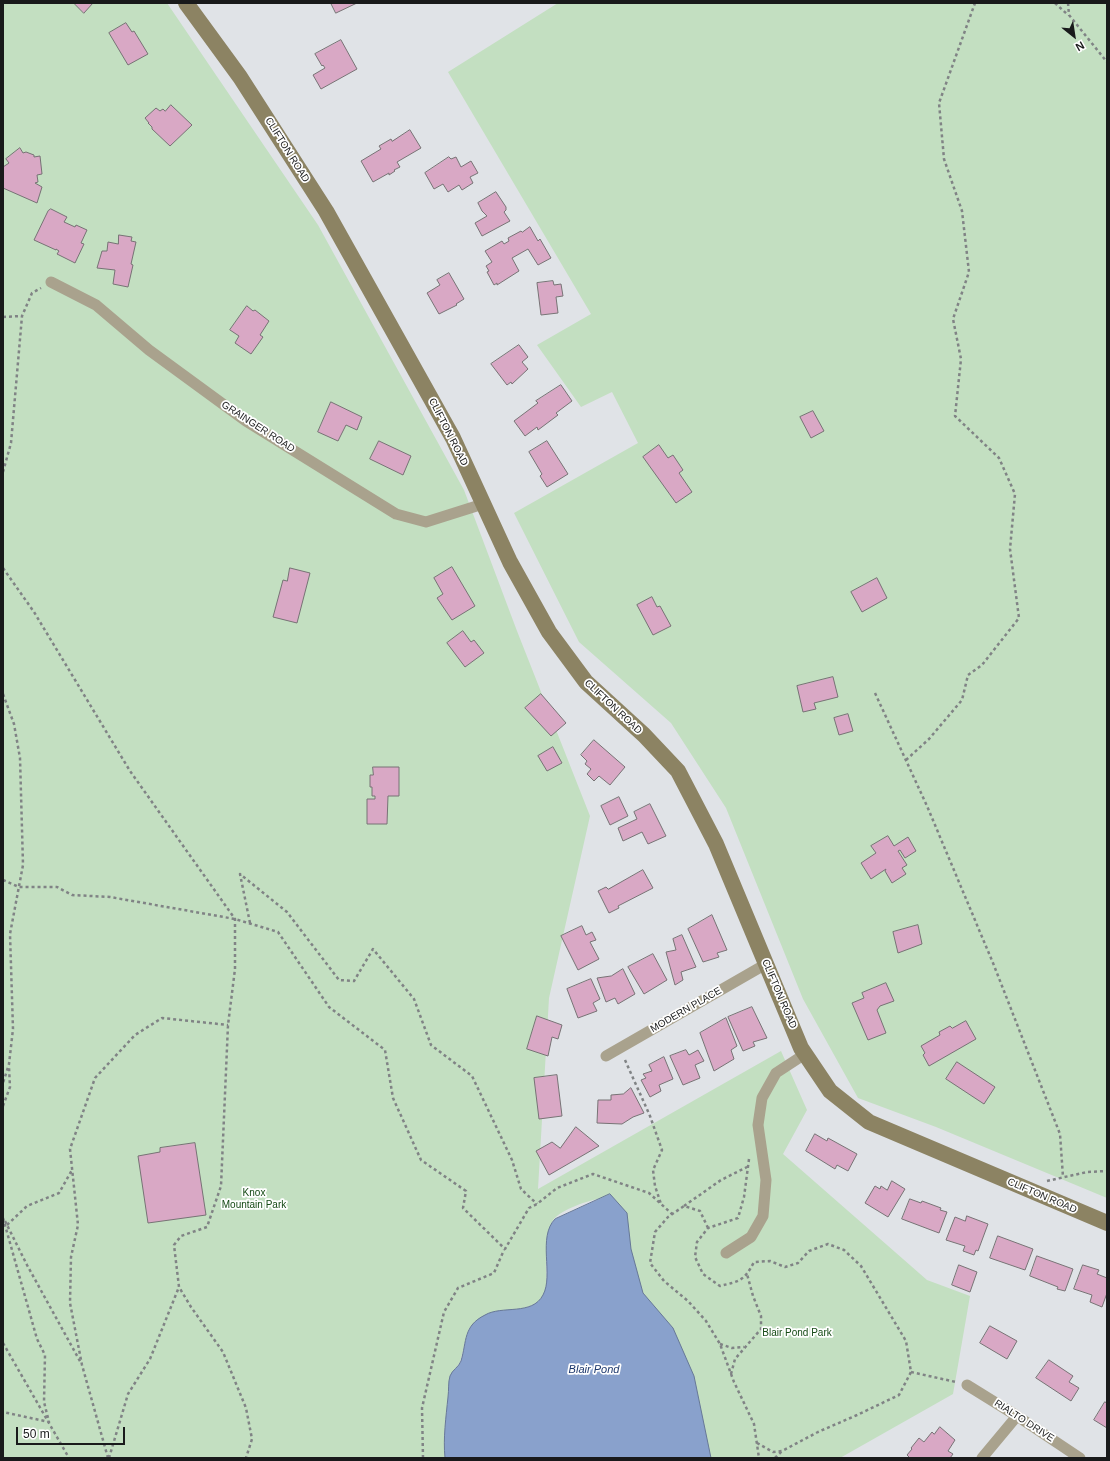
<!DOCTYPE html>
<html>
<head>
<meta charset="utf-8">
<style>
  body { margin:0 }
  #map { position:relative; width:1110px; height:1461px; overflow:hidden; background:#e0e3e7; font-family:Arial,sans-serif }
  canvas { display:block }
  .frame { position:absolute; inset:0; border:4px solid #191a1b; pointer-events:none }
  .north { position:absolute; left:1054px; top:16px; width:40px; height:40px; -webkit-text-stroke:3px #fff; paint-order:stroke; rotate:150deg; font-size:11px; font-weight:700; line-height:16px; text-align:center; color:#191a1b }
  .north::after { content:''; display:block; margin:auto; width:14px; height:18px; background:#191a1b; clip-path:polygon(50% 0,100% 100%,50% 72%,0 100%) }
  .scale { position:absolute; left:16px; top:1427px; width:109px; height:18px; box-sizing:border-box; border:2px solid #191a1b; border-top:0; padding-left:5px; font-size:12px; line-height:14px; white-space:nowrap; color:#191a1b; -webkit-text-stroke:3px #fff; paint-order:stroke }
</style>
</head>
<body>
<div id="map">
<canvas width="1110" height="1461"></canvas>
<div class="frame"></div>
<div class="north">N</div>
<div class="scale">50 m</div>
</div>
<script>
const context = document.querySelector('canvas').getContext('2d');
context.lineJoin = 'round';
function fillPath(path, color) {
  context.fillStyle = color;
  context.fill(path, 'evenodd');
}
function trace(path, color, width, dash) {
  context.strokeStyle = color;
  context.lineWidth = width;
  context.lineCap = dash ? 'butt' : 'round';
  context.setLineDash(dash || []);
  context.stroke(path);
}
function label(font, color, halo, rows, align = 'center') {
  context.font = font + ' Arial,sans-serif';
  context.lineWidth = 3.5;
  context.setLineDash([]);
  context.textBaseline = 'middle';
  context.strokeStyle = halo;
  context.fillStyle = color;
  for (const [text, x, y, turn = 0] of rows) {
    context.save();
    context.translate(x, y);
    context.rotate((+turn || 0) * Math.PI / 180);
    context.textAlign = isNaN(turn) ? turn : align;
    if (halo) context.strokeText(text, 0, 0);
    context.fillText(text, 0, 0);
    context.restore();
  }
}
fillPath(new Path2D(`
  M3 3H167L318 225 464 490 517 631 590 816 549 998 538 1189 781 1051 807 1110 783 1154 927 1280 970 1296 953 1394 840 1458H697L659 1338 601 1199H598C586 1201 557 1211 552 1222 548 1229 546 1259 546 1267 547 1279 548 1290 540 1300 533 1308 483 1323 469 1328L460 1362 450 1377 444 1438 445 1458H3Z
  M558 3H1107V1198L936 1127 858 1098 803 999 726 808 671 723 579 642 514 513 638 443 612 392 581 407 537 345 591 314 448 72Z`), '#c3dfc1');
const water = new Path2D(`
  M610 1194 627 1213 631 1249 643 1293 673 1328 694 1376 711 1458H445C443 1438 446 1417 448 1397 449 1390 448 1382 450 1376 452 1370 459 1367 461 1361 467 1341 463 1326 485 1315 502 1305 532 1316 543 1295 554 1275 537 1237 555 1219Z`);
fillPath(water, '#89a1cc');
trace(water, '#677897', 1);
const building = new Path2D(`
  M74 3H93L84 13Z
  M331 3H357L336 13Z
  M126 23 132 32 134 31 148 54 128 65 109 33Z
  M341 40 357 69 321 89 313 75 325 68 323 65 322 66 315 54Z
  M171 105 192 125 170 146 152 129V127L148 123H149L145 118 156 108 160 111 163 109 165 111Z
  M410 130 421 148 397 162 400 167 394 170 395 171 389 175V173L373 182 361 161 381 149 379 146 391 139 392 141Z
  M20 148 23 153 26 152 34 155V157L40 156 42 174 37 175 38 182 35 183 42 187 37 203 3 188V167L9 163 6 159Z
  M449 157 451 159 456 157 461 167 471 161 478 173 470 177 473 183 462 190 459 185 448 192 443 184 434 189 425 173Z
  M496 192 506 207V210L504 212 510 221 482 236 475 223 487 216 482 211 478 203Z
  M51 209 67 217 64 222 75 227 76 225 87 230 81 243 84 244 75 263 57 254 59 251 56 249V250L34 240 48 211Z
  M530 227 538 241 540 239 551 258 538 265 528 249 512 258 519 271 497 285V283L494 285 487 272 489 271 486 266 492 262 485 251 502 241 504 244 509 241 508 238 521 231 522 232Z
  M119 235 132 237 131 241 136 242 131 264 133 265 128 287 113 284 115 270 97 268 102 251H107L108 242 118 244Z
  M449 273 464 299 456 304 457 305 439 314 427 293 440 285 437 280Z
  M553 281 554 285 561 284 563 296 556 297 558 313 541 315 537 283Z
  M247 306 253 311 255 310 269 321 260 335 263 337 251 354 235 343 239 336 230 330Z
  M519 345 528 357 522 362 528 369 512 384 511 382 507 385 491 364Z
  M561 385 572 401 556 413 558 415 538 430 537 427 525 436 514 421 538 403 536 401Z
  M331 402 362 417 357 430 346 425 338 441 318 432Z
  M813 411 824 431 811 438 800 417Z
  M379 441 411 456 403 475 370 459Z
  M547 441 568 474 547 487 540 476 542 474 529 452Z
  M659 445 668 458 673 455 683 470 679 473 692 492 676 503 643 457Z
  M452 567 475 606 452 620 437 598 443 594 434 578Z
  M290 568 310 573 297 623 273 617 283 580 287 581Z
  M877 578 887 598 862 612 851 592Z
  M652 597 657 607 660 606 671 626 653 635 637 605Z
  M463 631 471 642 474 640 484 653 465 667 447 643Z
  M833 677 838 697 814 703 816 709 803 712 797 686Z
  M541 694 566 723 551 736 525 708Z
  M848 714 853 731 839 735 834 718Z
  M594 740 625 767 610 785 599 776 594 781 587 774 591 769 585 764 587 761 581 755Z
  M553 747 562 763 547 771 538 756Z
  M373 767H399V796H388L387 824H367V799H375V796H372V787H370V775H373Z
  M619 797 628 816 610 825 601 806Z
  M650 804 666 836 648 844 642 832 623 841 618 828 637 819 634 812Z
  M888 836 894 846 908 837 916 851 905 858 900 850 898 851 907 865 902 868 906 874 892 883 885 871 886 869 871 879 861 863 876 853 871 846Z
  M643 870 653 888 618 906 619 908 609 913 598 891 606 887 608 889Z
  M712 915 727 950 717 953 719 957 703 962 688 929Z
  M918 925 922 944 898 953 893 932Z
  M582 926 586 935 592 932 596 940 590 942 599 959 578 970 561 936Z
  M682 935 696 967 681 972 683 980 675 985 666 952 676 950 673 939Z
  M653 954 667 980 644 994 628 967Z
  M623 969 635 994 618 1004 615 998 606 1002 597 978 611 976Z
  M591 979 600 999 593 1003 597 1011 578 1018 567 989Z
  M886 983 894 1001 880 1006 877 1010 886 1033 868 1040 852 1003 864 998 862 993Z
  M752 1007 767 1038 753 1042 755 1046 743 1051 728 1017Z
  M537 1016 562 1025 558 1039 552 1037 548 1056 527 1049Z
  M726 1018 737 1046 731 1050 734 1059 714 1071 700 1033Z
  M966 1021 976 1039 929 1066 923 1055 925 1053 921 1046 940 1035 939 1032 950 1026 952 1028Z
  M686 1050 689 1055 698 1050 704 1061 695 1065 700 1078 683 1085 670 1056Z
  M664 1057 673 1079 659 1085 661 1091 650 1097 641 1080 646 1078 643 1074 652 1071 649 1065Z
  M957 1062 995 1087 984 1104 946 1079Z
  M557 1075 562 1116 539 1119 534 1078Z
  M631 1088 644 1113 633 1117 622 1124 597 1123 598 1100H611V1095L623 1094Z
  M576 1127 599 1146 549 1175 536 1151 552 1142 560 1148Z
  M815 1134 827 1141 828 1138 857 1154 848 1171 837 1165 835 1169 806 1151Z
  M195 1143 206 1215 148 1223 138 1156 160 1152V1148Z
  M892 1181 905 1189 888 1217 865 1203 875 1186 880 1189 881 1186 887 1190Z
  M910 1199 921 1203 922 1201 941 1208 940 1210 947 1212 939 1233 902 1219Z
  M967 1216 988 1224 978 1251 976 1250 974 1255 963 1251 965 1246 946 1240 955 1217 965 1221Z
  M998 1236 1033 1249 1025 1270 990 1258Z
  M1037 1256 1073 1269 1065 1291 1057 1289 1058 1287 1030 1276Z
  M959 1265 977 1272 970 1292 952 1285Z
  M1083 1265 1099 1270 1097 1274 1107 1278V1293L1102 1307 1090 1302 1092 1295 1074 1289Z
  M990 1326 1017 1341 1007 1359 980 1343Z
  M1049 1360 1073 1376 1069 1382 1079 1388 1071 1401 1036 1378Z
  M1105 1402 1107 1403V1428L1094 1420Z
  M940 1427 955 1440 948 1451 953 1454 950 1458H910L907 1455 912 1449 911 1448 919 1438 924 1442 932 1432 934 1434Z`);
fillPath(building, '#d9a8c5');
trace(building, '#777375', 1);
trace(new Path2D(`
  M1055 3 1068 15
  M1068 3 1069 15 1107 62
  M3 317 22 316
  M3 472 11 443 22 316 32 293 41 288
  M3 568 34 612 130 771 235 919V969L228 1025 221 1186 207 1227 181 1236 174 1245 179 1287 191 1307 223 1352 246 1408 252 1439 246 1458
  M875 693 927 806 993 963 1060 1134 1063 1177
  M3 694 14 724 20 758 23 865 10 934 13 1029 9 1064 3 1083
  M906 760 929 739 962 700 968 675 982 665 1019 618 1010 549 1015 494 999 458 955 416 961 359 953 319 969 272 962 211 944 159 939 103 975 3
  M3 880 19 887H57L72 895 110 897 235 919 278 932 329 1007 385 1050 393 1098 421 1160 466 1191 463 1208 505 1249 529 1208 537 1204 557 1188 593 1174 649 1193 672 1214
  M250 923 240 874 287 912 339 980 354 981 373 949 414 999 431 1045 472 1076 512 1160 521 1189 537 1204
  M625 1060 650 1116 662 1150 653 1170 655 1186 661 1204
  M3 1106 10 1087 9 1067
  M749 1159 744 1197 738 1218 708 1228 697 1242 695 1257 703 1274 720 1286C740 1281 744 1281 754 1262L770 1261 785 1267 798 1263 809 1251 828 1244 844 1250 861 1266 906 1341 911 1372 899 1395 857 1415 818 1432 782 1451 773 1452 757 1443
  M1047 1181 1087 1172 1107 1171
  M684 1206 721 1180 747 1167
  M3 1218 37 1339 45 1355 44 1402 49 1422 3 1412
  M5 1221 27 1265 81 1363
  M7 1225 27 1206 59 1193 72 1170
  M708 1228 700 1211 684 1206 668 1217 655 1232 650 1263 664 1281 688 1301 706 1321 720 1344 734 1382 754 1424 759 1458
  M3 1343 69 1458
  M720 1344 732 1348 744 1347
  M911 1372 956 1382
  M731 1374 735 1359 761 1329V1316L753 1296 747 1274
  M108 1458 82 1365 70 1303 71 1257 78 1225 70 1149 95 1078 135 1035 162 1018 228 1025
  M109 1458 128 1394 150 1359 179 1287
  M423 1458 422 1408 444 1312 458 1288 494 1273 504 1250
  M775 1458 782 1451`), '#808385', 2.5, [3, 3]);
trace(new Path2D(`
  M51 282 96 305 149 350 246 421 396 514 426 522 483 504
  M606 1056 766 964
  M726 1253 751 1237 763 1216 766 1180 758 1125 762 1098 776 1073 805 1054
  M967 1385 1017 1416 1080 1458
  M982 1458 1017 1416`), '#a9a28d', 11);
trace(new Path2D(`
  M186 3 240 77 326 211 453 438 510 562 549 632 586 682 644 735 678 771 716 844 801 1048 830 1091 869 1122 1107 1223`), '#8c8363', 16);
label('10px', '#191a1b', '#fff', [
  ["CLIFTON ROAD",287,150,58],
  ["GRAINGER ROAD",258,427,33],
  ["CLIFTON ROAD",448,432,63],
  ["CLIFTON ROAD",613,707,43],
  ["CLIFTON ROAD",779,994,67],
  ["MODERN PLACE",686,1010,-30],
  ["CLIFTON ROAD",1042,1196,23],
  ["RIALTO DRIVE",1024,1421,33]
]);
label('10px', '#144914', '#fff', [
  ["Knox",254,1193],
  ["Mountain Park",254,1205],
  ["Blair Pond Park",797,1333]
]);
label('italic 11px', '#1c376c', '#fff', [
  ["Blair Pond",594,1370]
]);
</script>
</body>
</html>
